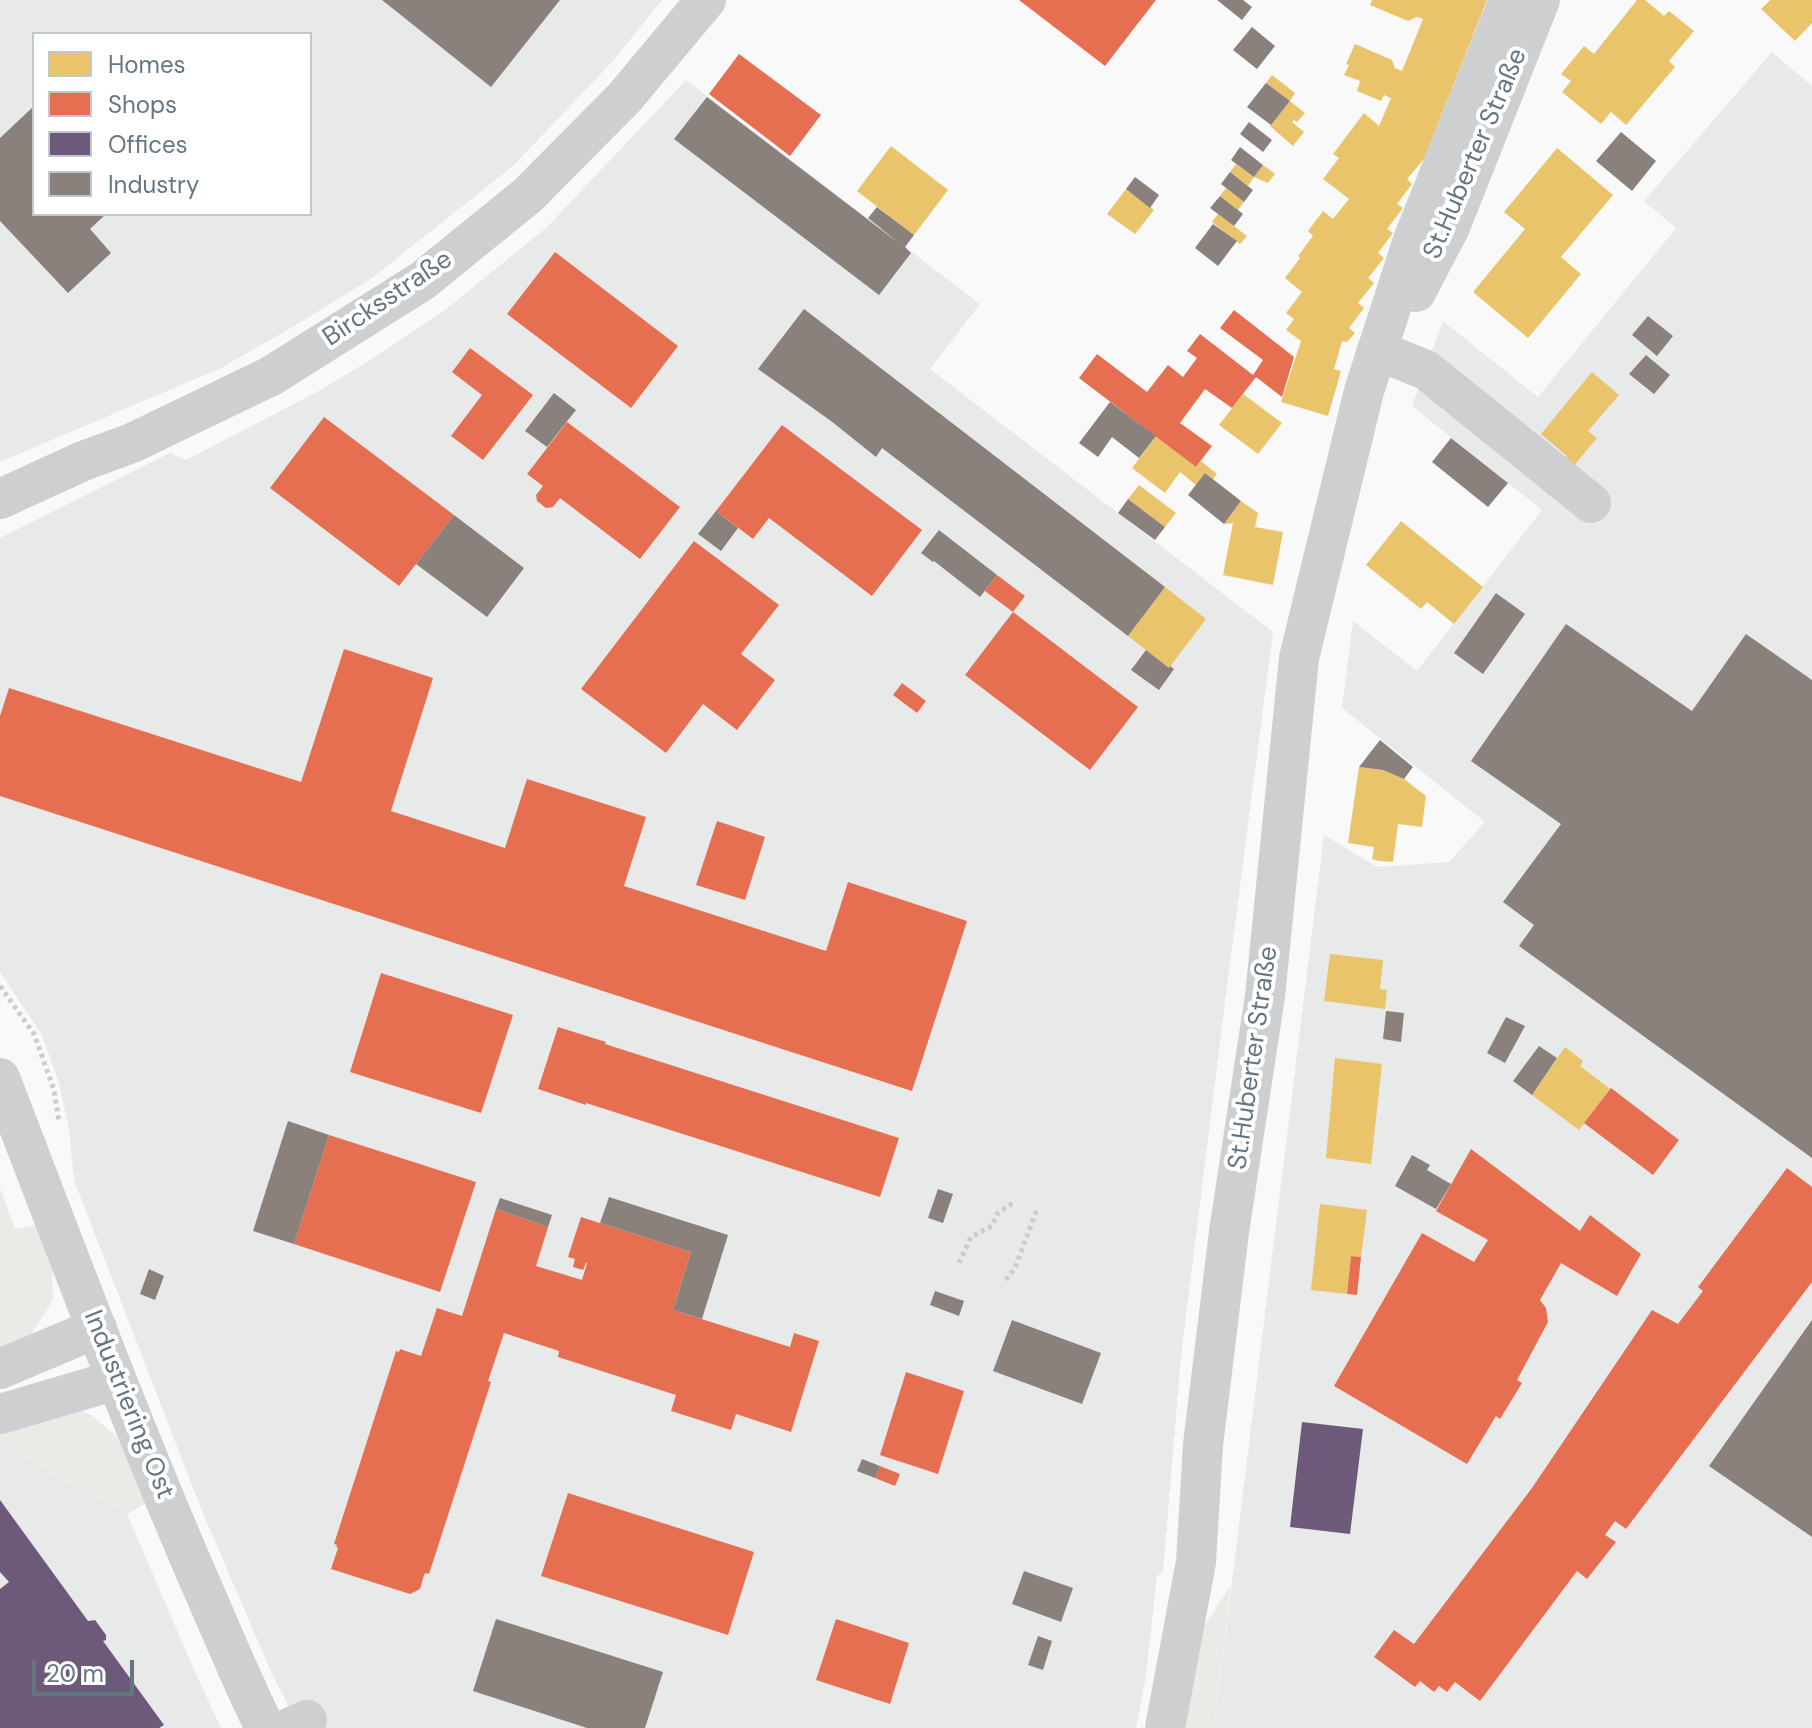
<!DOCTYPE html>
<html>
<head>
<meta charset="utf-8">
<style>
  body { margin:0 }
  #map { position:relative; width:1812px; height:1728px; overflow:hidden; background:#f9f9f9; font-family:"DM Sans",sans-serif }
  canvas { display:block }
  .legend { position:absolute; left:32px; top:32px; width:280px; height:184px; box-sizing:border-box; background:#fff; border:2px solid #c1c8cd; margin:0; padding:10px 14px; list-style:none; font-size:24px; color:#657683 }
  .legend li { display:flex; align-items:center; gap:16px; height:40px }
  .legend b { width:40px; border:2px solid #c1c8cd }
  .scale { position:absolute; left:32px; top:1660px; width:102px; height:36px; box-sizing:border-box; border:4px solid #657683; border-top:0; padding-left:10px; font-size:24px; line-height:28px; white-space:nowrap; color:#657683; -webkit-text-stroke:6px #fff; paint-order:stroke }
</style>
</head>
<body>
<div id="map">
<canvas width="1812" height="1728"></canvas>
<ul class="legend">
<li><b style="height:22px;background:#e9c46a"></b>Homes</li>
<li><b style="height:22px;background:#e76f51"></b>Shops</li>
<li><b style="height:22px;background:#6d597a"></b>Offices</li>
<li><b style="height:22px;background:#8a817c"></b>Industry</li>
</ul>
<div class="scale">20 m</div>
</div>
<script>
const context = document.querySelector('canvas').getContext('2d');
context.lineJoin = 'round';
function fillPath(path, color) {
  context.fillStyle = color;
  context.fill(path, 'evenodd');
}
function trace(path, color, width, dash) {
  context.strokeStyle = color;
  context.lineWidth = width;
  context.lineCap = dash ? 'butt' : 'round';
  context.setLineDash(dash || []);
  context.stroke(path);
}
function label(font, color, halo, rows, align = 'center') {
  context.font = font + ' "DM Sans",sans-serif';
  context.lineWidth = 8;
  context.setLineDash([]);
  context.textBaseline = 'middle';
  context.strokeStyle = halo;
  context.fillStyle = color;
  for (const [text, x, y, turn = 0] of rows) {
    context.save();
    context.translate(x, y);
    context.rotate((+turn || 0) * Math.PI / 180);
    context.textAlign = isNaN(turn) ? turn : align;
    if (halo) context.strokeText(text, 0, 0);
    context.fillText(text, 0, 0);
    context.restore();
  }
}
fillPath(new Path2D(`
  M0 0H662L613 61 513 166 372 278 296 325 221 368 0 462ZM34 34H310V214H34Z
  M1772 52 1812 86V1728H1214L1324 835 1377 867 1449 862 1485 822 1342 708 1353 621 1417 671 1542 510 1412 406 1443 321 1538 397 1676 228 1644 201Z
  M686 80 980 304 930 369 1273 632 1226 994 1181 1356 1163 1572 1157 1576 1146 1676 1136 1728H300L271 1672 200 1506 74 1180 69 1130 59 1083 42 1035 0 972V538L170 453 186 460 317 392 372 359 445 310 546 228Z
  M0 1444 127 1514 195 1672 221 1728H0Z`), '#e8e9e9');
fillPath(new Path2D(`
  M0 1188 15 1229 37 1225 52 1268 53 1300 31 1335 0 1358Z
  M71 1407 91 1415 121 1440 145 1504 127 1514 0 1444V1434L44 1415Z
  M1231 1585 1214 1728H1180L1201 1631Z`), '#e8ebe6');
fillPath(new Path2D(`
  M1372 0H1487L1424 159 1407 179 1412 184 1397 204 1403 208 1387 229 1393 233 1378 253 1384 258 1368 278 1374 283 1358 303 1364 308 1349 328 1355 333 1347 342 1342 341 1334 369 1341 371 1328 416 1281 402 1301 341 1286 330 1294 319 1286 313 1302 292 1285 278 1300 258 1298 256 1313 236 1308 231 1323 211 1333 219 1349 199 1323 179 1339 158 1333 154 1364 113 1379 126 1391 98 1384 95 1381 101 1357 91 1360 81 1344 75 1349 65 1346 64 1355 44 1392 60 1395 68 1402 71 1423 19 1417 17 1408 21 1370 5Z
  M1637 0H1645L1664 16 1669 11 1694 31 1669 61 1675 67 1626 125 1611 112 1601 124 1562 92 1571 81 1561 74 1584 46 1594 54Z
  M1770 0H1812V23L1795 41 1761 9Z
  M1272 75 1295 93 1290 101 1266 83Z
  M1290 101 1305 113 1297 122 1294 120 1292 122 1304 132 1293 146 1270 126Z
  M891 146 948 190 914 235 857 191Z
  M1557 148 1613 195 1561 257 1581 274 1528 338 1473 292 1525 229 1504 212Z
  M1236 164 1254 177 1263 165 1275 174 1268 183 1254 177 1248 186 1230 172Z
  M1226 188 1244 202 1238 210 1220 196Z
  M1126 189 1154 210 1135 234 1107 214Z
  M1218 214 1247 236 1240 244 1212 222Z
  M1592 372 1619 395 1588 431 1597 438 1571 469 1562 462 1567 456 1541 434Z
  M1243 394 1282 423 1258 454 1219 425Z
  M1156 436 1196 467 1201 461 1217 474 1213 479 1205 473 1196 485 1180 472 1165 493 1132 468Z
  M1139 485 1176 513 1165 527 1128 499Z
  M1241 501 1258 513 1255 527 1283 532 1273 585 1223 575 1233 523 1224 524Z
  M1401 521 1483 587 1454 624 1427 602 1421 609 1366 565Z
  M1165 587 1206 619 1169 668 1128 636Z
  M1359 767 1383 770 1404 779 1426 796 1422 827 1398 824 1393 862 1379 861 1372 859 1374 847 1348 843Z
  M1330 954 1383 960 1380 989 1387 990 1385 1009 1324 1001Z
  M1565 1047 1583 1061 1580 1066 1610 1089 1579 1130 1532 1095Z
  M1335 1058 1382 1064 1371 1164 1326 1158Z
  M1320 1204 1367 1210 1361 1257 1351 1256 1347 1294 1311 1290Z`), '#e9c46a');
fillPath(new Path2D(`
  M1019 0H1156L1105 66Z
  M739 54 821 115 790 156 709 94Z
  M555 252 678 346 631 408 507 314Z
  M1234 310 1294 357 1282 397 1256 377 1232 408 1205 389 1180 423 1212 446 1196 467 1079 378 1097 354 1147 392 1168 365 1183 377 1197 358 1187 351 1200 334 1253 375 1263 360 1220 328Z
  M470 348 533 395 483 460 451 436 482 395 452 372Z
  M324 417 454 515 399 586 270 488Z
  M567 422 680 507 640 559 560 498 553 507 546 508 537 501 536 495 543 486 527 474Z
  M782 425 922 530 872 596 769 518 753 539 716 511Z
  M694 541 779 605 741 654 775 680 737 730 703 704 666 753 581 689Z
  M997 575 1025 596 1013 612 1138 707 1090 770 965 675 1013 612 985 591Z
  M344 649 433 678 391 811 505 848 527 779 646 817 624 886 826 951 848 882 967 921 912 1091 0 796V716L9 688 301 782Z
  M902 683 926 701 917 713 893 695Z
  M717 821 765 837 745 900 696 885Z
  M381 973 513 1015 481 1113 350 1072Z
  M558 1027 606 1042 605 1044 899 1138 880 1197 586 1103V1105L538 1089Z
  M1611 1088 1679 1140 1653 1175 1584 1123Z
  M329 1135 476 1182 440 1292 294 1244Z
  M1471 1149 1580 1231 1590 1215 1641 1254 1617 1296 1561 1263 1540 1300 1546 1308 1548 1322 1517 1380 1522 1383 1500 1419 1496 1416 1467 1464 1334 1386 1422 1233 1474 1262 1488 1240 1436 1211Z
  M1787 1168 1812 1187V1282L1626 1529 1615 1521 1605 1535 1616 1542 1587 1579 1577 1571 1480 1701 1455 1682 1447 1692 1439 1686 1434 1692 1420 1681 1415 1687 1374 1657 1394 1630 1414 1644 1532 1488 1652 1310 1678 1324 1703 1291 1698 1287Z
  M496 1209 548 1227 536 1266 582 1280 587 1263H586L583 1270 573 1267 575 1259 568 1257 581 1217 691 1252 673 1310 790 1347 794 1333 819 1341 791 1432 736 1414 731 1430 671 1411 676 1395 558 1357 559 1351 504 1333 488 1381 491 1382 429 1574 426 1573 424 1575 420 1589 410 1594 331 1569 338 1548 336 1547 337 1545 334 1544 396 1351 399 1352 400 1349 421 1356 437 1308 462 1316Z
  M1351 1256 1361 1257 1357 1295 1347 1294Z
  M906 1372 964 1391 938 1474 880 1455Z
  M880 1466 900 1474 895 1486 875 1478Z
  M568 1493 754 1552 728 1635 541 1576Z
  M836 1619 909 1643 890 1704 816 1680Z`), '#e76f51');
fillPath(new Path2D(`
  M1302 1422 1363 1429 1350 1534 1290 1527Z
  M0 1500 88 1621 95 1620 106 1635V1640L103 1641 164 1725 159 1728H0V1589L9 1582 0 1572Z`), '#6d597a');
fillPath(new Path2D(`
  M382 0H560L491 87Z
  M1217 0H1243L1252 7 1242 20Z
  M1252 27 1275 46 1257 69 1233 50Z
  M1266 83 1290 101 1271 125 1247 107Z
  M707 97 900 244 868 218 877 207 914 235 905 247 911 253 879 295 674 139Z
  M34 106V214H106L90 229 111 253 68 293 0 221V138Z
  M1249 122 1272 140 1263 152 1240 134Z
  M1621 132 1656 161 1632 191 1596 161Z
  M1240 147 1263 165 1254 177 1231 160Z
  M1230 172 1253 190 1244 202 1221 184Z
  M1135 177 1159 195 1150 208 1126 189Z
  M1220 196 1243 214 1234 226 1210 208Z
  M1213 224 1237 241 1218 266 1195 248Z
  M804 309 1165 587 1128 636 882 448 876 457 831 421 758 369Z
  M1648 316 1673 336 1657 356 1632 335Z
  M1646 355 1670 375 1654 394 1629 374Z
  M554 393 576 410 547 447 525 431Z
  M1110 402 1156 436 1139 458 1112 437 1098 457 1079 443Z
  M1451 438 1508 483 1488 507 1432 462Z
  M1205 473 1241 501 1224 524 1188 495Z
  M1128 499 1165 527 1155 540 1118 513Z
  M716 511 738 528 721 551 698 534Z
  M454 515 524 568 487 617 416 564Z
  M939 530 997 575 980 597 934 561 933 562 921 553Z
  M1496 593 1525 614 1483 674 1454 653Z
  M1566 624 1692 711 1746 634 1812 680V1158L1519 946 1534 925 1503 902 1561 824 1471 761Z
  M1146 650 1169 668 1170 666 1174 669 1159 690 1131 670Z
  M1380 740 1413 767 1404 779 1383 770 1359 767Z
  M1386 1011 1404 1013 1401 1042 1383 1039Z
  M1506 1017 1525 1026 1505 1063 1487 1053Z
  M1539 1046 1557 1058 1532 1095 1513 1081Z
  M288 1121 329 1135 294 1244 253 1231Z
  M1412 1155 1430 1165 1427 1170 1451 1184 1436 1209 1395 1186Z
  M938 1189 953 1194 943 1223 928 1218Z
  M609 1197 728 1235 702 1319 673 1310 691 1252 600 1223Z
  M500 1198 552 1215 548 1227 496 1209Z
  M149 1269 164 1276 155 1300 140 1294Z
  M935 1291 964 1301 959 1316 930 1305Z
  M1012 1320 1101 1353 1082 1404 993 1371Z
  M1812 1320V1537L1709 1466Z
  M862 1459 880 1466 875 1478 857 1471Z
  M1024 1571 1073 1588 1061 1622 1012 1604Z
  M496 1619 663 1672 645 1728H587L473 1691Z
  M1038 1636 1052 1641 1043 1670 1028 1665Z`), '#8a817c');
trace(new Path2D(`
  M0 986 34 1034 54 1090 59 1122
  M959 1263 971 1237 992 1226 997 1214 1014 1202
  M1006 1280 1015 1268 1037 1209`), '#cbcccd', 5, [4, 4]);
trace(new Path2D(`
  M1416 292 1450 227 1540 0
  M1376 353H1384L1426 370 1591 503
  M0 499 83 461 132 443 271 376 422 281 528 195 625 97 706 0
  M0 1078C64 1244 126 1410 196 1573 219 1625 240 1677 265 1728
  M0 1369 97 1328
  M0 1414 116 1380
  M289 1728 307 1720
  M1165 1728 1196 1562 1203 1445 1229 1232 1265 996 1299 658 1364 391 1413 240 1509 0`), '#cecfd0', 40);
label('26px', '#657683', '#fff', [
  ["St.Huberter Straße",1476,154,-67],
  ["Bircksstraße",388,299,-34],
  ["St.Huberter Straße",1254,1058,-82],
  ["Industriering Ost",128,1405,68]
]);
</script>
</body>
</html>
